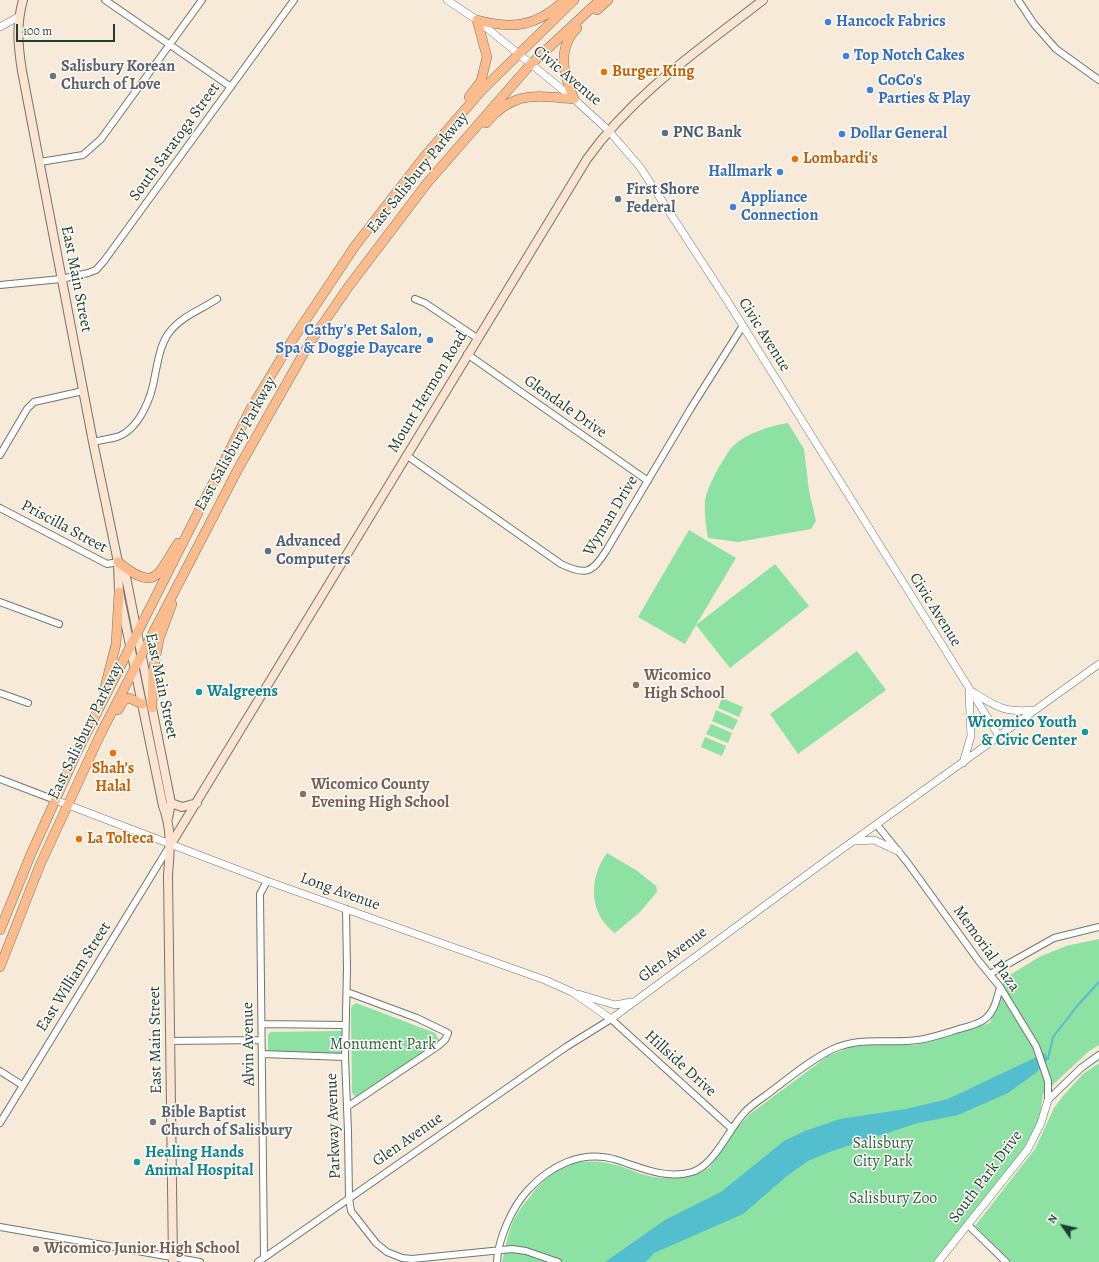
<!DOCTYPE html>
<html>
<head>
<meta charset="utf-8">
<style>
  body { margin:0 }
  #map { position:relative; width:1099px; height:1262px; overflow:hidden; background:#f8ead8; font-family:Alegreya,serif }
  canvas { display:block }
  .north { position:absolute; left:1043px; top:1206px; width:40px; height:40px; -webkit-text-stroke:3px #fdfcf7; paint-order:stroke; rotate:304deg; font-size:11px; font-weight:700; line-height:16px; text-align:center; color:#1f3d34 }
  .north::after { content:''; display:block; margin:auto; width:14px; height:18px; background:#1f3d34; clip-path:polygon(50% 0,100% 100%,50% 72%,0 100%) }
  .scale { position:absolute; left:16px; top:24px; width:99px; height:18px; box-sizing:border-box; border:2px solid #1f3d34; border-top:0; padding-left:5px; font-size:12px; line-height:14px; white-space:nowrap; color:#1f3d34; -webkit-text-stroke:3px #fdfcf7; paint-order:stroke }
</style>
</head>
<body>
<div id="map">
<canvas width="1099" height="1262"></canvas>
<div class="north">N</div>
<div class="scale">100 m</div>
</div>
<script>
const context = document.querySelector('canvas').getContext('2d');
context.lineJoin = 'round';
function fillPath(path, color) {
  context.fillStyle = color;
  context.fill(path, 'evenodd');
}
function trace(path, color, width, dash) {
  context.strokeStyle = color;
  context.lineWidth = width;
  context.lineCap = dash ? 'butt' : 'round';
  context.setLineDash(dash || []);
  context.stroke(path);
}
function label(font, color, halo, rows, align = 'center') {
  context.font = font + ' Alegreya,serif';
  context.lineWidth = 3;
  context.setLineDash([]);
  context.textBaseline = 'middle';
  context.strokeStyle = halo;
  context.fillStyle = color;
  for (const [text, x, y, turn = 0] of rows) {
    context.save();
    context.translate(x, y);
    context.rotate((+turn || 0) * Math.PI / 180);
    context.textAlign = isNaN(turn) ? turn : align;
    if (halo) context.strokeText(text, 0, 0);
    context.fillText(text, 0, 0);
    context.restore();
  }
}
fillPath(new Path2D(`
  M788 423 804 449 809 491 816 521 811 529 738 542 708 538C706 526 704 513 705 501 707 489 713 478 719 467 723 461 727 453 732 447 746 433 770 426 788 423Z
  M689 530 736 558 696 625 775 564 809 606 730 668 696 625 685 644 638 617Z
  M857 651 886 690 798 754 770 714Z
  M722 698 743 707 739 717 718 708Z
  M716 710 738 720 733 730 712 721Z
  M711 724 732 733 728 743 706 734Z
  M705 737 726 746 722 756 701 747Z
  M607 853 636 870 656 886 657 892 640 912 615 933C588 914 589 877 607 853Z
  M1099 939V1045L1089 1051 1043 1094 1040 1116 1031 1136 1017 1159 954 1239 934 1262H502C505 1251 506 1240 510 1229 514 1218 521 1207 529 1198 550 1170 572 1157 607 1163 620 1165 632 1171 645 1175 666 1181 692 1180 710 1167L733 1132 750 1114 828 1056 851 1047 868 1045H916L990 1023 1005 978 1039 957 1066 946Z
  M356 1003 435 1033 439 1040 438 1044 356 1097 352 1093 351 1009 352 1006Z
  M340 1031 343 1032 342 1051 340 1053 272 1054 268 1051V1034L271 1032Z
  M1099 1063V1262H1010L975 1226 1035 1149 1054 1108 1063 1096 1083 1074Z`), '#8ce1a3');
fillPath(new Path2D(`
  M1045 1053 1048 1059 1037 1072 1008 1093 958 1115 918 1123 832 1151 808 1161 787 1176 743 1214 654 1253 646 1262H605L665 1220 721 1192 784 1141 805 1131 840 1119 906 1109 948 1099Z`), '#53becd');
trace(new Path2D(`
  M1048 1059 1053 1037 1078 1005 1099 982`), '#53becd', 2);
const minor = new Path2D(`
  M105 0 231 87
  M1018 0 1034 24 1056 49 1099 80
  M40 162 83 155 101 139 202 0
  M0 285 61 279 88 273 96 270 104 261 294 0
  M415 299 425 303 477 338
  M467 354 648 481
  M93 442C101 440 109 439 117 437 140 429 152 396 155 375 158 361 160 346 168 334 181 316 199 311 217 299
  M0 455 27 409 34 402 83 391
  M406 455 561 564C586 576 592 573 606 551L691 408 742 327
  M0 508 107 564 118 562
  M0 602 59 624
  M0 693 28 703
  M0 779 55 800
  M877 825 907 862 978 960 1000 987 1036 1046 1048 1081V1100
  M346 909 347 969 345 1057 348 1132 349 1198 351 1211 376 1243 387 1252 402 1258 412 1259 512 1249 526 1251 558 1262
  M990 974 1054 938 1099 927
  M347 992 417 1018 448 1033 445 1040 438 1046 347 1107
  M262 1024 344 1025
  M170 1041 261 1040
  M262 1054 345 1057
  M0 1071 22 1085
  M1048 1100 1081 1068 1099 1055
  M0 1123 169 847
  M968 1225 1006 1262
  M0 1227 200 1262
  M264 1257 260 894 267 881
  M258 1262 566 1047 611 1019 731 1128
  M497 1262C498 1239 512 1207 528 1190 550 1166 581 1150 614 1159 640 1167 667 1181 695 1171 715 1163 729 1129 744 1113 751 1105 761 1099 769 1093 789 1078 810 1060 833 1049 861 1036 889 1044 918 1040 932 1038 946 1033 959 1029 967 1027 979 1024 985 1019 995 1011 997 998 1000 987`);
const tertiary = new Path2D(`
  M447 0 477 20 574 99 608 130 640 167 728 302 999 736
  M0 27 18 17
  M971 691C997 707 1003 713 1035 710
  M963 763 971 736 969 692
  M55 800 267 881 545 980 572 992 611 1019 824 862 1099 664
  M856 841 874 840 898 851
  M578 994 615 1005 631 1002
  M938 1262 1028 1149 1041 1123 1048 1100`);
const secondary = new Path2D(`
  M23 0C16 25 18 46 22 71L93 442 118 562 119 592 163 806C172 829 170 851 168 875L173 1262
  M119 564 125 572 171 803 168 818
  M171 803 182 807 197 803
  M171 844 587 159C634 93 700 49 763 0`);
const primary = new Path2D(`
  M597 10 608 0
  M469 97 481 81 487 57 477 20C514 30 537 26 565 0
  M486 123C514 90 535 96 574 99 564 76 556 49 577 28
  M118 562C157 593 157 575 178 543
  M104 691 116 644 119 592
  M152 708 153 672 159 639 172 604
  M118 710 124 700 129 698 142 704
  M0 930 31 854 77 752 251 408 293 339 355 246 424 157 482 90 574 0
  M0 967 40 865 101 733 238 469 309 344 349 286 428 182 530 65 600 0`);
trace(minor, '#6b7a6d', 8);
trace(tertiary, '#6b7a6d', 8);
trace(secondary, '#6b7a6d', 10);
trace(primary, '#6b7a6d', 10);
trace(minor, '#fff', 6);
trace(tertiary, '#fff', 7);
trace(secondary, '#fde4d1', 8);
trace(primary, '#fbbb8c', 9);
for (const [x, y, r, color] of [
  [828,22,4,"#3f7fe0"],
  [846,56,4,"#3f7fe0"],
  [604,72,4,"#e8710a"],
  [53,76,4,"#6b7280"],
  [870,90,4,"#3f7fe0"],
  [665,133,4,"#5c6f8a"],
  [842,134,4,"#3f7fe0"],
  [795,159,4,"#e8710a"],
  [780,172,4,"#3f7fe0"],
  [618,199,4,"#5c6f8a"],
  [733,207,4,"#3f7fe0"],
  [430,340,4,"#3f7fe0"],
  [268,551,4,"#5c6f8a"],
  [636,685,4,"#8d6e63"],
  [199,692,4,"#0f9aa8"],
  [1085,732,4,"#0f9aa8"],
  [113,753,4,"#e8710a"],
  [303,794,4,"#8d6e63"],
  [79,839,4,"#e8710a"],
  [153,1122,4,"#6b7280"],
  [137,1162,4,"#0f9aa8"],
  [36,1249,4,"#8d6e63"]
]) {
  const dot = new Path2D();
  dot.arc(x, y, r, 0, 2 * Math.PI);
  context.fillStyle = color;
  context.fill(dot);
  trace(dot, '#fdfcf7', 1.5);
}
label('bold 16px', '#366cbe', '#fdfcf7', [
  ["Hancock Fabrics",836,22],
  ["Top Notch Cakes",854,56],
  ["CoCo's",878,81],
  ["Parties & Play",878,99],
  ["Dollar General",850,134],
  ["Hallmark",772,172,"right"],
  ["Appliance",741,198],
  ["Connection",741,216],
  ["Cathy's Pet Salon,",422,331,"right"],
  ["Spa & Doggie Daycare",422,349,"right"]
], 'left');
label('bold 16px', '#5b616d', '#fdfcf7', [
  ["Salisbury Korean",61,67],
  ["Church of Love",61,85],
  ["Bible Baptist",161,1113],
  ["Church of Salisbury",161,1131]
], 'left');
label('bold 16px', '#c56008', '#fdfcf7', [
  ["Burger King",612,72],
  ["Lombardi's",803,159],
  ["Shah’s",113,769,"center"],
  ["Halal",113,787,"center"],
  ["La Tolteca",87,839]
], 'left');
label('16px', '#1f3d34', '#fdfcf7', [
  ["Civic Avenue",567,76,40],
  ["South Saratoga Street",175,142,-54],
  ["East Salisbury Parkway",418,173,-51],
  ["East Main Street",76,279,79],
  ["Civic Avenue",764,335,58],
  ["Mount Hermon Road",428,392,-59],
  ["Glendale Drive",565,407,35],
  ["East Salisbury Parkway",236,444,-61],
  ["Wyman Drive",611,516,-59],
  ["Priscilla Street",64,527,28],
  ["Civic Avenue",935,610,58],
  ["East Main Street",161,686,78],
  ["East Salisbury Parkway",86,731,-64],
  ["Long Avenue",340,892,20],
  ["Memorial Plaza",986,949,54],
  ["Glen Avenue",673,955,-37],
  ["East William Street",74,977,-58],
  ["East Main Street",156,1040,-91],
  ["Alvin Avenue",249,1044,-91],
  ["Hillside Drive",680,1064,42],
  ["Parkway Avenue",334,1126,-92],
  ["Glen Avenue",408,1140,-35],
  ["South Park Drive",986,1177,-53]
]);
label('bold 16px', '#4e5e75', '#fdfcf7', [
  ["PNC Bank",673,133],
  ["First Shore",626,190],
  ["Federal",626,208],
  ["Advanced",276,542],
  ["Computers",276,560]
], 'left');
label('bold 16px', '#785e54', '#fdfcf7', [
  ["Wicomico",644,676],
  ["High School",644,694],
  ["Wicomico County",311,785],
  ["Evening High School",311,803],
  ["Wicomico Junior High School",44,1249]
], 'left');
label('bold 16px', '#0d838f', '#fdfcf7', [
  ["Walgreens",207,692],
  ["Wicomico Youth",1077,723,"right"],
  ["& Civic Center",1077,741,"right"],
  ["Healing Hands",145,1153],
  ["Animal Hospital",145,1171]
], 'left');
label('16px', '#355e4a', '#fdfcf7', [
  ["Monument Park",383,1045],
  ["Salisbury",883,1144],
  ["City Park",883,1162],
  ["Salisbury Zoo",893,1199]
]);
</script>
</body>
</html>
